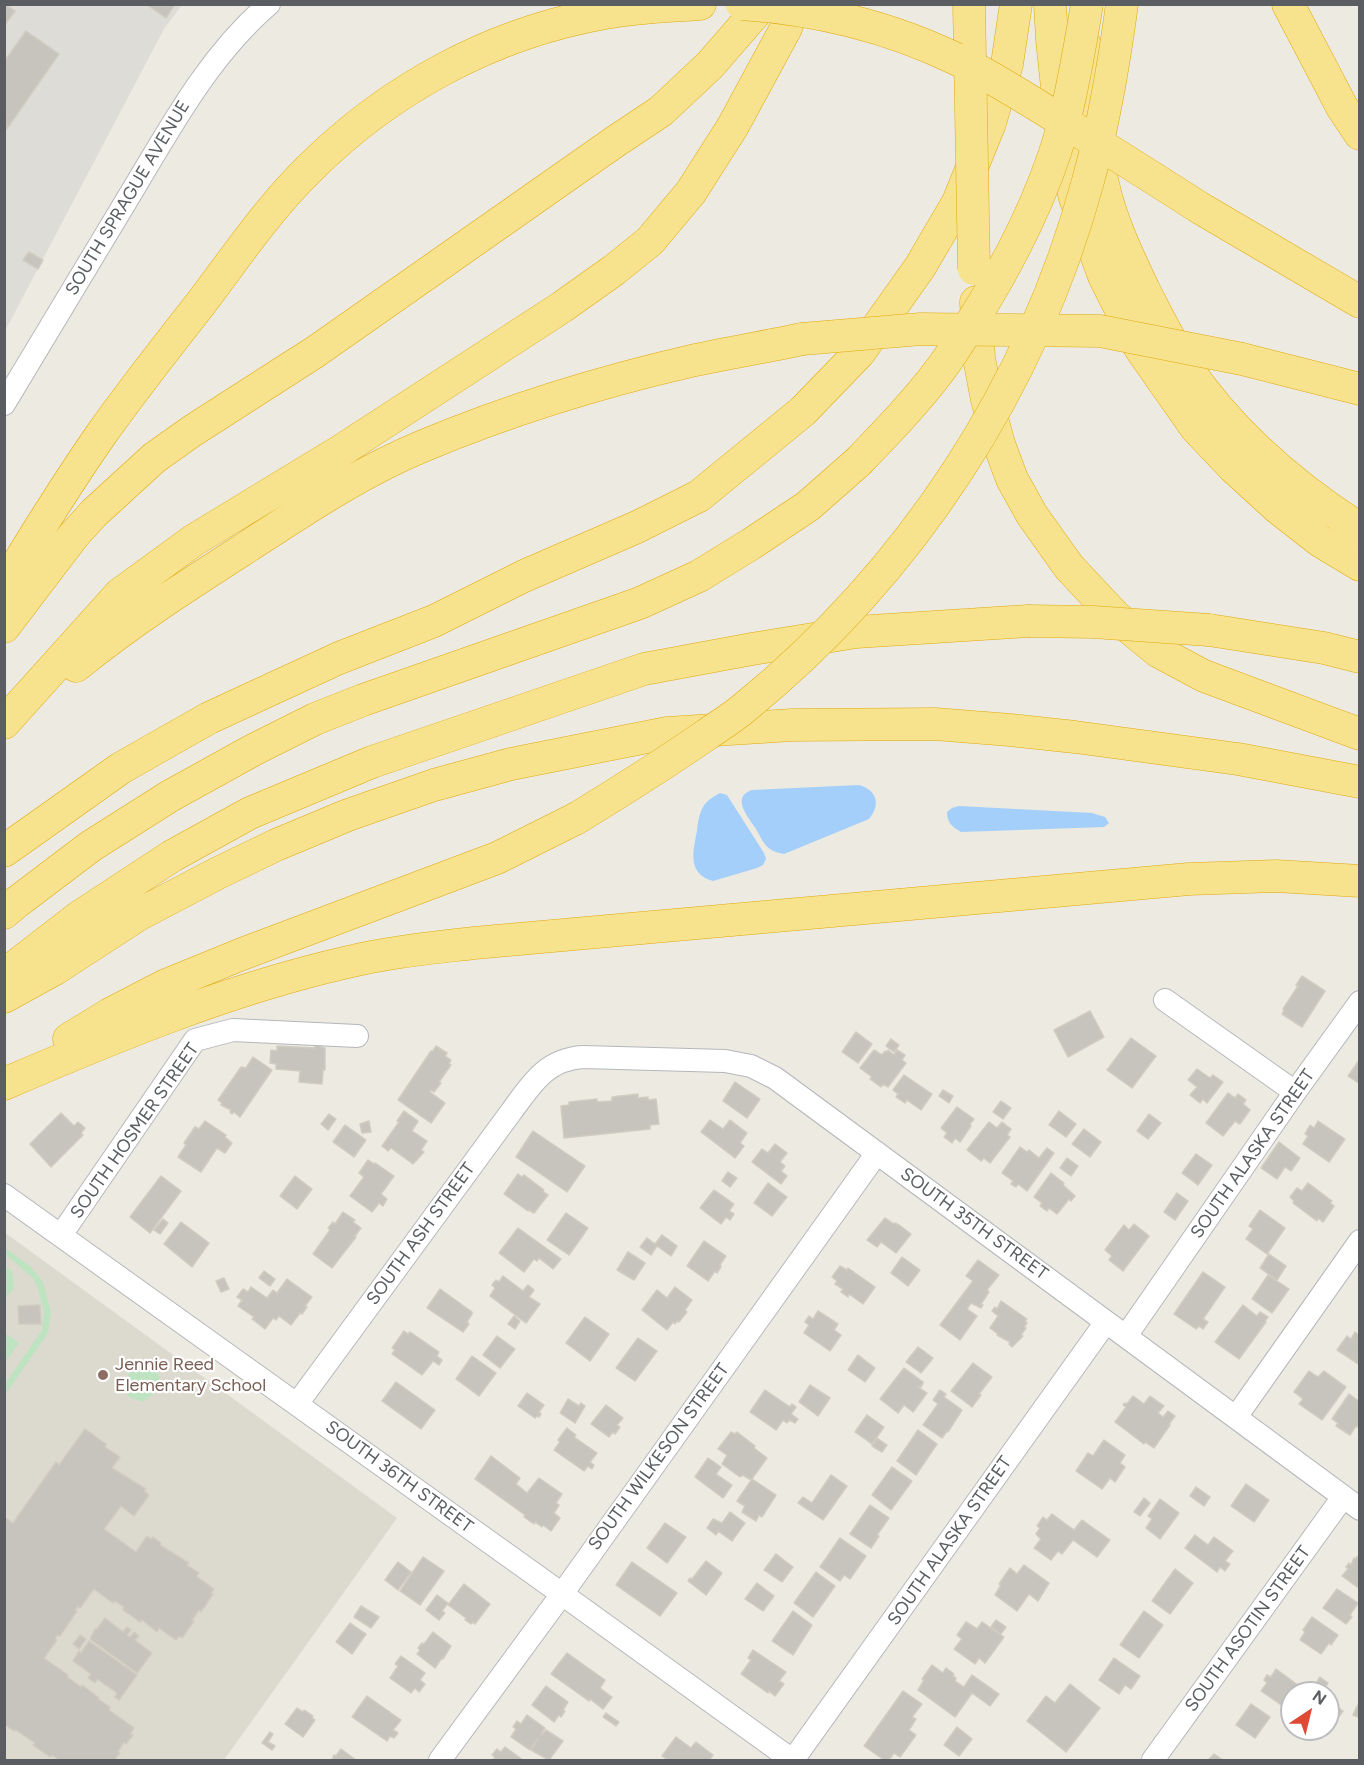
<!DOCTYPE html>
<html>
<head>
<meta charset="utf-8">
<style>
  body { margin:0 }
  #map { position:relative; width:1364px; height:1765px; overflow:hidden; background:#eceae1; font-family:Figtree,sans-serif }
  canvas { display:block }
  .frame { position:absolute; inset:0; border:6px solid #5a5d61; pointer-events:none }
  .north { position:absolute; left:1280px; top:1681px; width:60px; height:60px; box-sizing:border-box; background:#fff; border:2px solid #bdbec0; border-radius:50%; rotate:35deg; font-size:16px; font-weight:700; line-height:24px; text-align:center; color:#5a5d61 }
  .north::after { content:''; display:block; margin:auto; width:21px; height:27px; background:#df4a34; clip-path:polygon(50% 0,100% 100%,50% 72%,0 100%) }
</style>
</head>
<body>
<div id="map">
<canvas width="1364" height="1765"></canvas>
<div class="frame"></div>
<div class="north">N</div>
</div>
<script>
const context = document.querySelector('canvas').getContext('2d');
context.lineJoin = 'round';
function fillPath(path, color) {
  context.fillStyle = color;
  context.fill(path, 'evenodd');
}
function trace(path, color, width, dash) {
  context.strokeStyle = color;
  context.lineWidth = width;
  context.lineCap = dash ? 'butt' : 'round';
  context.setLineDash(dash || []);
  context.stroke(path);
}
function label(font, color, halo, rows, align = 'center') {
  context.font = font + ' Figtree,sans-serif';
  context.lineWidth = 4.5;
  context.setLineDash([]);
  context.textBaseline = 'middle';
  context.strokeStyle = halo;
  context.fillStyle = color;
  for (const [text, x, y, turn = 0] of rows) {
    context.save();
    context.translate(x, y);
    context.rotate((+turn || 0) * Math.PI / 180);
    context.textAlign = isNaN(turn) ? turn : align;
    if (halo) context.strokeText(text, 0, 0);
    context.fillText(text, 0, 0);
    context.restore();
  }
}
fillPath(new Path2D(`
  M5 5H182L164 29 5 331Z`), '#dddcd6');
fillPath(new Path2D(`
  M4 1232 397 1518 224 1760H5Z`), '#dcd9cf');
fillPath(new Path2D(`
  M5 1248 31 1267 43 1282 51 1312 48 1333 5 1395V1384L42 1330 44 1312 39 1292 33 1278 5 1254Z
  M4 1265 12 1271 14 1287 7 1297H5Z
  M5 1333 19 1343 5 1362Z
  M142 1365 155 1368 160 1378 154 1393 143 1402 129 1397 124 1386 129 1373Z`), '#bee3c0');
fillPath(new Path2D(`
  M859 785C877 790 881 805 869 819L784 854C779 853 774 852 770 849 764 845 760 836 756 829 749 818 730 797 752 790Z
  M720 793 727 795 764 853 766 859 763 865 757 868 713 881C687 874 693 851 697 831 698 822 699 812 705 804 709 799 715 796 720 793Z
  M959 806 1092 813 1105 817 1109 823 1104 827 961 832C952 827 947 822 947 812L952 808Z`), '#a3cffa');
const building = new Path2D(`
  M4 4 15 11 4 26Z
  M146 4H175L166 18Z
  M26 31 59 54 6 130 4 62Z
  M29 252 43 260 38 269 23 260Z
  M1302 976 1325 991 1302 1027 1282 1014 1284 1010 1283 1009 1298 986 1296 985Z
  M1090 1011 1104 1037 1068 1057 1054 1030Z
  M856 1032 872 1044 858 1063 842 1052Z
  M1131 1038 1156 1056 1132 1088 1107 1070Z
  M891 1039 899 1045 894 1052 886 1046Z
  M315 1044H321V1047L325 1048V1070H323L322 1084 299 1082 300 1071 276 1069V1064L270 1063 271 1050 277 1051V1046L315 1048Z
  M436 1046 447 1053 445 1056 451 1060 449 1064 451 1065 439 1082 441 1083 434 1092 431 1090 430 1092 445 1103 431 1123 398 1100 431 1051H433Z
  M874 1050 882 1055 885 1051 887 1052 888 1050 894 1055 897 1050 905 1055 902 1060 906 1063 888 1087 883 1084 881 1087 870 1079 872 1077 860 1068Z
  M253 1057 272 1070 240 1117 234 1112 232 1114 230 1112 231 1110 221 1105 222 1103 218 1100 241 1067 246 1068Z
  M1358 1062 1360 1064V1084L1348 1076Z
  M1197 1069 1210 1078 1213 1075 1223 1082 1207 1103 1203 1099 1200 1103 1190 1095 1197 1087 1188 1080Z
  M904 1075 932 1094 921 1110 907 1100 905 1103 896 1097 898 1094 893 1090Z
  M735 1082 760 1099 747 1118 723 1101Z
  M943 1090 953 1096 949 1103 939 1096Z
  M1228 1093 1235 1098 1238 1094 1246 1100 1243 1104 1250 1110 1240 1124 1235 1121 1223 1136 1206 1123Z
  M638 1094V1098L648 1097V1100L656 1099 659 1124 650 1125V1129L564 1138 561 1106 569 1105V1102L597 1099V1102L612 1101V1097Z
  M1001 1101 1011 1108 1003 1119 993 1112Z
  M957 1107 974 1119 970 1124 971 1126 960 1142 955 1138 952 1143 944 1137 947 1133 941 1128Z
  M404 1111 418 1121 412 1131 427 1141 421 1150 424 1152 413 1164 391 1148 388 1151 382 1146 399 1122 397 1121Z
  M1059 1111 1076 1124 1066 1137 1049 1125Z
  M61 1113 74 1126 78 1122 85 1128 81 1133 83 1135 51 1167 30 1144Z
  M329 1114 336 1119 328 1130 321 1124Z
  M1149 1114 1161 1123 1148 1139 1137 1131Z
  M710 1120 723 1129 730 1120 747 1133 740 1143 744 1146 735 1158 701 1132Z
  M205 1121 226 1135 225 1137 232 1143 225 1153 217 1148 201 1172 178 1157 186 1145 184 1143 195 1127 199 1129Z
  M369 1121 371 1132 362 1133 360 1124Z
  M1318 1121 1345 1139 1329 1162 1303 1144 1308 1136 1305 1134 1310 1125 1314 1128Z
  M989 1122 997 1128 1002 1122 1011 1129 1007 1135 1010 1137 990 1163 984 1158 981 1161 967 1150Z
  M345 1125 366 1140 354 1157 333 1142Z
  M1084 1129 1101 1142 1090 1157 1072 1144Z
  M533 1131 585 1166 567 1192 516 1157Z
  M1279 1142 1300 1158 1291 1171 1285 1167 1277 1179 1261 1168Z
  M775 1144 787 1153 780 1162 785 1166 781 1171 787 1176 781 1184 752 1162 762 1149 768 1153Z
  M1020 1147 1027 1152 1029 1150 1039 1158 1047 1148 1054 1153 1027 1191 1018 1184 1016 1187 1011 1184 1013 1181 1002 1173Z
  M1196 1154 1212 1165 1198 1185 1182 1173Z
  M1067 1158 1078 1166 1071 1176 1060 1168Z
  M368 1160 374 1164 375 1163 394 1176 381 1194 387 1199 383 1206 379 1203 372 1212 350 1196 364 1177 359 1173Z
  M728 1172 737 1178 730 1187 722 1181Z
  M1051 1173 1064 1183 1063 1185 1075 1196 1071 1201 1069 1199 1057 1214 1049 1208 1047 1211 1040 1206 1042 1203 1034 1197Z
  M518 1174 522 1177 524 1175 544 1190 543 1192 548 1195 534 1213 529 1210 528 1211 504 1194Z
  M161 1176 181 1191 150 1233 130 1217Z
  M295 1176 312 1189 297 1209 280 1196Z
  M768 1183 787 1197 772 1216 754 1203Z
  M1308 1183 1332 1201 1330 1203 1334 1206 1323 1222 1318 1218 1317 1221 1293 1203 1294 1201 1290 1197 1297 1188 1302 1191Z
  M714 1190 734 1204 729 1211 734 1214 730 1220 726 1217 721 1224 700 1208Z
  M1177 1193 1188 1201 1175 1220 1164 1212Z
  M1260 1210 1285 1228 1267 1254 1246 1239 1253 1229 1249 1226Z
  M343 1212 355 1220 353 1222 361 1228 355 1236 356 1237 332 1268 313 1254 330 1230 328 1228 333 1222 335 1224Z
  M566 1213 588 1228 569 1255 547 1240Z
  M885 1218 894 1224 895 1223 899 1225 911 1234 896 1253 881 1242 877 1247 867 1240Z
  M163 1219 168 1223 160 1234 154 1230Z
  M181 1222 209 1243 192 1267 164 1244Z
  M1134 1224 1149 1236 1123 1271 1109 1260 1112 1256 1105 1250 1124 1225 1129 1230Z
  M518 1228 561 1259 553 1269 539 1258 537 1261 534 1259 524 1272 499 1253Z
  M662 1235 677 1246 671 1256 657 1246 651 1255 640 1247 647 1238 655 1244Z
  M704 1241 726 1256 720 1265 721 1267 717 1273 715 1271 708 1281 687 1266Z
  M628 1252 645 1263 634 1280 617 1270Z
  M1269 1254 1286 1266 1277 1280 1260 1268Z
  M902 1257 920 1270 908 1286 891 1273Z
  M978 1260 999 1275 987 1290 989 1292 981 1304 983 1305 981 1308 971 1303 967 1309 977 1316 960 1340 940 1325 973 1281 966 1276Z
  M840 1266 847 1270 848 1268 875 1287 863 1304 849 1294 848 1297 841 1292 843 1289 835 1284 837 1281 832 1277Z
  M264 1271 275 1279 270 1286 259 1278Z
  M1203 1272 1225 1287 1203 1319 1208 1322 1203 1329 1199 1326 1196 1329 1174 1314Z
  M1268 1275 1289 1289 1272 1313 1252 1299Z
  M503 1276 523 1291 528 1285 534 1290 529 1297 540 1304 526 1323 490 1296 495 1288 492 1285 496 1280 499 1282Z
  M224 1278 229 1289 221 1292 216 1281Z
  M287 1279 312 1297 305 1306 307 1307 302 1314 300 1313 291 1325 279 1316 276 1320 273 1318 265 1329 252 1319 254 1317 238 1306 242 1300 237 1297 243 1289 248 1292 251 1287 267 1298 273 1290 277 1293Z
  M675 1287 692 1300 685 1310 687 1312 679 1322 677 1321 675 1324 673 1322 667 1330 642 1310 657 1290 667 1298Z
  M440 1289 472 1312V1314L467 1322 469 1324 463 1332 427 1308Z
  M1001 1301 1027 1319 1025 1321 1027 1323 1024 1327 1026 1328 1021 1335 1023 1336 1012 1347 1009 1344 1010 1342 997 1335 998 1334 990 1328 998 1316 992 1311 995 1307 997 1309Z
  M40 1305 41 1324H19L18 1306Z
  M1243 1305 1257 1316 1260 1312 1268 1317 1265 1321 1266 1322 1239 1359 1215 1342Z
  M818 1311 838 1324 834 1330 841 1335 830 1351 804 1333 809 1325 805 1322 809 1316 813 1319Z
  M514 1316 520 1321 515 1329 508 1324Z
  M585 1317 609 1334 590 1361 566 1343Z
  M404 1331 408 1334 410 1332 439 1352 437 1356 442 1360 439 1365 433 1361 422 1375 392 1354 395 1350 392 1348Z
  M1355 1332 1360 1336V1365L1337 1350 1347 1336 1351 1339Z
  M497 1336 515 1349 500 1368 483 1355Z
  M638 1338 657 1351 635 1381 616 1368Z
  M918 1347 933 1358 921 1373 906 1362Z
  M858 1355 875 1368 865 1382 848 1370Z
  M472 1356 496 1373 479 1396 456 1379Z
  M973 1363 992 1377 979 1394 981 1395 972 1407 951 1391Z
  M904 1368 923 1382V1383L921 1387 919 1386 918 1387 927 1393 913 1412 904 1405 898 1413 880 1399Z
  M1309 1371 1318 1377 1324 1371 1346 1387 1322 1420 1299 1404 1303 1399 1294 1392Z
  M396 1382 435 1410 421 1429 382 1401Z
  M810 1385 830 1398 818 1416 799 1402Z
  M765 1390 790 1407 792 1404 796 1407 791 1414 798 1419 795 1423 789 1420 787 1423 783 1420 776 1430 750 1412Z
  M940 1390 946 1394 944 1397 962 1410 948 1432 947 1431 942 1438 923 1425 938 1404 933 1400Z
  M527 1393 544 1405 539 1412 541 1414 539 1417 537 1416 535 1418 518 1406Z
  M1349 1394 1360 1402V1428L1356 1426 1350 1435 1336 1426 1338 1423 1332 1419Z
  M1133 1396 1144 1404 1150 1396 1164 1406 1158 1413 1163 1417 1168 1411 1175 1416 1169 1424 1170 1425 1154 1448 1145 1442 1144 1444 1115 1422 1126 1407 1123 1405 1125 1403 1127 1404Z
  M568 1399 579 1406 581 1403 585 1406 575 1423 560 1413Z
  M606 1405 623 1418 617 1425 620 1427 615 1434 613 1432 609 1437 591 1424Z
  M867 1415 884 1427 872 1444 855 1432Z
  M567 1428 576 1435 574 1437 597 1453 590 1462 594 1465 592 1469 588 1466 584 1471 554 1450 560 1442 558 1440Z
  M85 1429 106 1444 105 1447 120 1457 112 1468 146 1489 144 1491 149 1495 134 1516 121 1506 104 1529 136 1552 147 1536 151 1539 153 1537 161 1543 160 1545 189 1563 187 1565 199 1573 196 1576 214 1589 211 1593 213 1594 201 1612 199 1610 192 1620 194 1621 182 1638 179 1636 176 1640 159 1628 157 1632 142 1620 140 1622 123 1610 124 1607 115 1601 113 1603 94 1589 80 1608 78 1606 75 1610 77 1611 60 1636 58 1635 55 1638 57 1640 44 1658 68 1675 67 1677 81 1687 82 1685 99 1698 98 1699 110 1707 109 1710 134 1728 130 1734 133 1735 126 1744 124 1742 118 1752 120 1753 114 1760H59L52 1755 50 1757 33 1745 35 1743 16 1730 14 1731 4 1724V1517L13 1523 56 1462 59 1465Z
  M918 1430 937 1444 916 1475 897 1461Z
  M731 1432 735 1434 737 1432 755 1446 754 1448 767 1458 751 1480 743 1475 740 1477 722 1464 727 1455 718 1449Z
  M877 1438 887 1445 882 1452 872 1446Z
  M1104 1440 1125 1455 1120 1463 1125 1467 1115 1482 1110 1478 1102 1489 1076 1471 1088 1453 1093 1456Z
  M491 1456 520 1478 516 1484 527 1493 539 1478 562 1494 556 1503 559 1505 554 1513 560 1518 551 1531 543 1525 542 1527 535 1522 534 1524 524 1517 525 1515 475 1479Z
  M708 1458 721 1467 716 1474 732 1485 723 1498 695 1477Z
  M892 1467 912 1481 891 1510 872 1495Z
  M831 1475 847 1486 823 1520 798 1503 803 1497 812 1503Z
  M752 1479 776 1495 762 1517 759 1515 756 1521 742 1512 745 1506 737 1501Z
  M1246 1484 1269 1500 1254 1522 1231 1506Z
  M1196 1487 1210 1497 1204 1506 1190 1496Z
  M1144 1498 1150 1503 1140 1516 1134 1512Z
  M1160 1499 1179 1513 1160 1539 1146 1528 1152 1519 1148 1516Z
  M870 1505 889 1518 877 1535 879 1536 871 1548 850 1534Z
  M730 1512 745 1523 732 1541 718 1531 716 1535 707 1528 713 1519 722 1523Z
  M1052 1514 1074 1530 1082 1520 1110 1540 1097 1557 1073 1540 1062 1554 1058 1551 1051 1560 1034 1548 1041 1539 1036 1534 1040 1528 1037 1526 1043 1517 1047 1520Z
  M665 1523 686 1537 667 1563 647 1548Z
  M1195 1535 1208 1545 1214 1537 1233 1551 1225 1561 1230 1564 1225 1571 1220 1567 1217 1572 1185 1548Z
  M840 1538 866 1556 850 1579 844 1575 840 1581 820 1567Z
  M776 1554 793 1567 782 1582 764 1570Z
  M1358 1556 1360 1557V1589L1342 1576 1348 1569 1346 1567 1349 1563 1351 1565 1354 1558 1355 1559Z
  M423 1557 444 1571 420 1605 400 1591Z
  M706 1561 722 1573 706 1595 688 1581 690 1578 692 1579Z
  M398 1562 411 1572 398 1590 385 1580Z
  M632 1562 677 1593 660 1616 616 1585Z
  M1024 1565 1049 1583 1038 1601 1029 1594 1017 1611 995 1595 1001 1585 999 1584 1010 1568 1017 1574Z
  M1175 1569 1193 1583 1170 1614 1152 1601Z
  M816 1572 835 1586 813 1617 794 1603Z
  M757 1583 774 1596 763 1611 745 1599Z
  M464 1584 490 1604 475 1624 473 1622 471 1624 465 1620 466 1618 448 1605Z
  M1337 1589 1358 1603 1350 1615 1352 1617 1346 1624 1323 1608Z
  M437 1595 448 1603 442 1611 445 1613 439 1620 426 1610Z
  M361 1606 379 1617 371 1628 354 1617Z
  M793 1611 812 1625 793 1655 772 1641Z
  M1144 1611 1163 1625 1139 1658 1120 1645Z
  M1312 1617 1338 1635 1331 1645 1329 1643 1321 1654 1300 1640 1305 1632 1303 1630Z
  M105 1618 123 1632 127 1627 131 1630 127 1635 130 1637 134 1632 139 1636 135 1640 152 1653 137 1673 90 1639 95 1629H97Z
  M996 1620 1006 1627 1001 1634 991 1627Z
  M966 1622 977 1629 982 1622 1004 1637 985 1663 979 1658 975 1664 954 1649 962 1639 957 1635Z
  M350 1623 366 1634 352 1654 336 1642Z
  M433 1632 451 1646 443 1659 442 1658 435 1668 417 1654 420 1650 418 1648 422 1643 424 1644Z
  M80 1635 86 1639 79 1649 73 1644Z
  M89 1641 137 1675 119 1700 115 1697 117 1693 97 1679 95 1683 88 1678 91 1674 73 1661 79 1651 81 1653Z
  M753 1650 786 1672 779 1681 784 1684 775 1696 769 1691 768 1693 741 1674 751 1660 748 1658Z
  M567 1653 605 1680 600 1688 612 1697 603 1709 590 1699 589 1701 551 1674Z
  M401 1656 425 1673 420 1680 425 1684 419 1692 415 1688 411 1693 390 1678 398 1666 395 1664Z
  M1114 1658 1140 1676 1131 1689 1125 1685 1119 1694 1099 1680Z
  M932 1665 943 1673 946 1668 954 1674 953 1676 956 1678 955 1681 964 1687 972 1675 999 1694 990 1706 972 1693 955 1717 918 1690 924 1680 922 1679Z
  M1276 1669 1302 1688 1301 1690 1306 1693H1292V1703L1287 1709 1261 1691 1267 1683 1264 1680 1267 1675 1271 1677Z
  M1320 1677 1328 1683 1323 1690 1315 1685Z
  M1070 1684 1100 1708 1066 1752 1027 1721 1046 1696 1055 1703Z
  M546 1686 568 1702 563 1710 565 1711 561 1717 559 1715 554 1722 532 1705Z
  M903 1691 922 1704 912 1717 916 1719 909 1730 916 1735 900 1757 894 1753 889 1760H884L864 1746Z
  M367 1696 401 1720 393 1730 398 1733 394 1738 390 1736 387 1741 352 1717Z
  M1328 1700 1343 1711 1335 1722 1328 1716Z
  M1360 1700V1718L1353 1715Z
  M1251 1704 1270 1717 1255 1738 1236 1725Z
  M297 1708 303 1712 304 1710 313 1716 312 1718 315 1720 303 1737 285 1724Z
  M606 1713 619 1722 616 1726 603 1717Z
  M527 1715 545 1728 541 1734 542 1735 546 1730 563 1741 549 1760 531 1750 538 1738 530 1750 511 1737 516 1729 513 1727 517 1721 521 1724Z
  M957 1727 972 1739 959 1756 944 1745Z
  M270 1732 273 1734 268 1742 275 1746 272 1750 262 1743Z
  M676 1737 691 1748 696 1742 713 1755 710 1759 712 1760H669L662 1756Z
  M505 1747 523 1760H493L495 1757 492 1755 497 1749 501 1752Z
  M341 1749 356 1760H332L334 1755 336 1756Z
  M1214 1754 1223 1760H1208Z`);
fillPath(building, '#c7c4be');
trace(building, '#d0ccc0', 1.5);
const minor = new Path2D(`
  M4 404C47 332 90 260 134 188 173 123 210 55 269 4
  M1165 1000 1295 1092
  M4 1195 562 1594 792 1760
  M61 1235 195 1040 233 1030 357 1036
  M1126 1336 1295 1092 1360 1002
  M297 1404 511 1112C531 1085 546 1059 583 1057L725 1061 751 1066 775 1078 1360 1509
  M1236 1417 1360 1241
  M440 1760 562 1594 877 1153
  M793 1760 1106 1322
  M1153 1760 1343 1497`);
const highway = new Path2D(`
  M969 4 970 58
  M1050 4 1052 40 1064 153 1075 198 1104 276 1140 348 1196 428 1233 467 1279 509 1320 541 1360 565
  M1288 4 1342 107 1360 134
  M1085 45C1087 91 1092 139 1103 184 1111 221 1128 256 1144 290 1157 315 1170 342 1185 365 1230 432 1293 486 1360 529
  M1200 208 1360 302
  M976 302 979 358 987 400 999 444 1012 479 1032 515 1069 567 1115 616 1159 652 1204 676 1360 734
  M1242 359 1360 389
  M4 586C35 535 66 485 100 436 131 392 165 349 198 307 234 260 267 210 309 169 389 89 492 33 605 13 636 7 668 6 700 4
  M4 627 74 535 94 513 154 458 192 431 315 352 616 141 661 111 710 65 763 4
  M1209 630 1324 648 1360 657
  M76 666C130 622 188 585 247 547 304 510 360 472 423 446 509 410 600 382 691 361 728 353 765 347 802 339
  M4 723 120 594 194 540 342 450 562 307 614 270 650 241 691 192 733 126 786 28 795 4
  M4 851 121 768 209 718 339 658 434 621 524 576 637 527 699 496 803 411 859 353 920 267 958 202 990 123 1007 64 1016 4
  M4 913 17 902 91 846 170 796 255 749 315 719 363 700 640 603 699 576 751 544 808 506 858 462
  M4 975 79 917 172 856 250 813 372 762 644 669 752 649 856 632 1028 621
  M4 997 55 969 138 915 218 873 276 845 348 815 434 785 511 764 667 733 792 725 935 724 1010 730 1075 737 1238 759 1360 782
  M69 1039 110 1014 166 985 242 954 497 858 577 818
  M4 1084C116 1036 229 989 348 962 389 952 432 948 474 943L1189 879 1276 876 1360 881`);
trace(minor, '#b4b7bb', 24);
trace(highway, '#e1aa0c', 33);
trace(minor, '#fff', 22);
trace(highway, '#f7e28d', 32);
const highwayBridge = new Path2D(`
  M742 4C815 9 887 26 954 58 992 76 1028 100 1064 122 1110 151 1155 179 1200 208
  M970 58 974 269
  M802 339 921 329 1100 331 1242 359
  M858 462C887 432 915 403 940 370 950 357 959 342 968 328 1007 267 1042 200 1062 130 1073 89 1080 47 1087 4
  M1028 621 1093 622 1209 630
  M577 818C621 791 664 764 706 735 719 726 732 718 744 708 910 573 1032 388 1088 181 1104 123 1114 64 1122 4`);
trace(highwayBridge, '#e1aa0c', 33, []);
trace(highwayBridge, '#f7e28d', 32);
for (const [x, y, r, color] of [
  [103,1375,6,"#8d6e63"]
]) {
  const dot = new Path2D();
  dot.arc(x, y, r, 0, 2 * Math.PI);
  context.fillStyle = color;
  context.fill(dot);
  trace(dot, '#fff', 2);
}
label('18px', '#5a5d61', '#fff', [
  ["SOUTH SPRAGUE AVENUE",128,198,-59],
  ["SOUTH HOSMER STREET",135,1131,-55],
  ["SOUTH ALASKA STREET",1253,1154,-55],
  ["SOUTH 35TH STREET",974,1224,36],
  ["SOUTH ASH STREET",421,1234,-54],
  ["SOUTH WILKESON STREET",659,1457,-54],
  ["SOUTH 36TH STREET",399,1477,36],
  ["SOUTH ALASKA STREET",950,1541,-55],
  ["SOUTH ASOTIN STREET",1248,1629,-54]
]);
label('18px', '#785e54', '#fff', [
  ["Jennie Reed",115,1365],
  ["Elementary School",115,1386]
], 'left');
</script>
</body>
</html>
